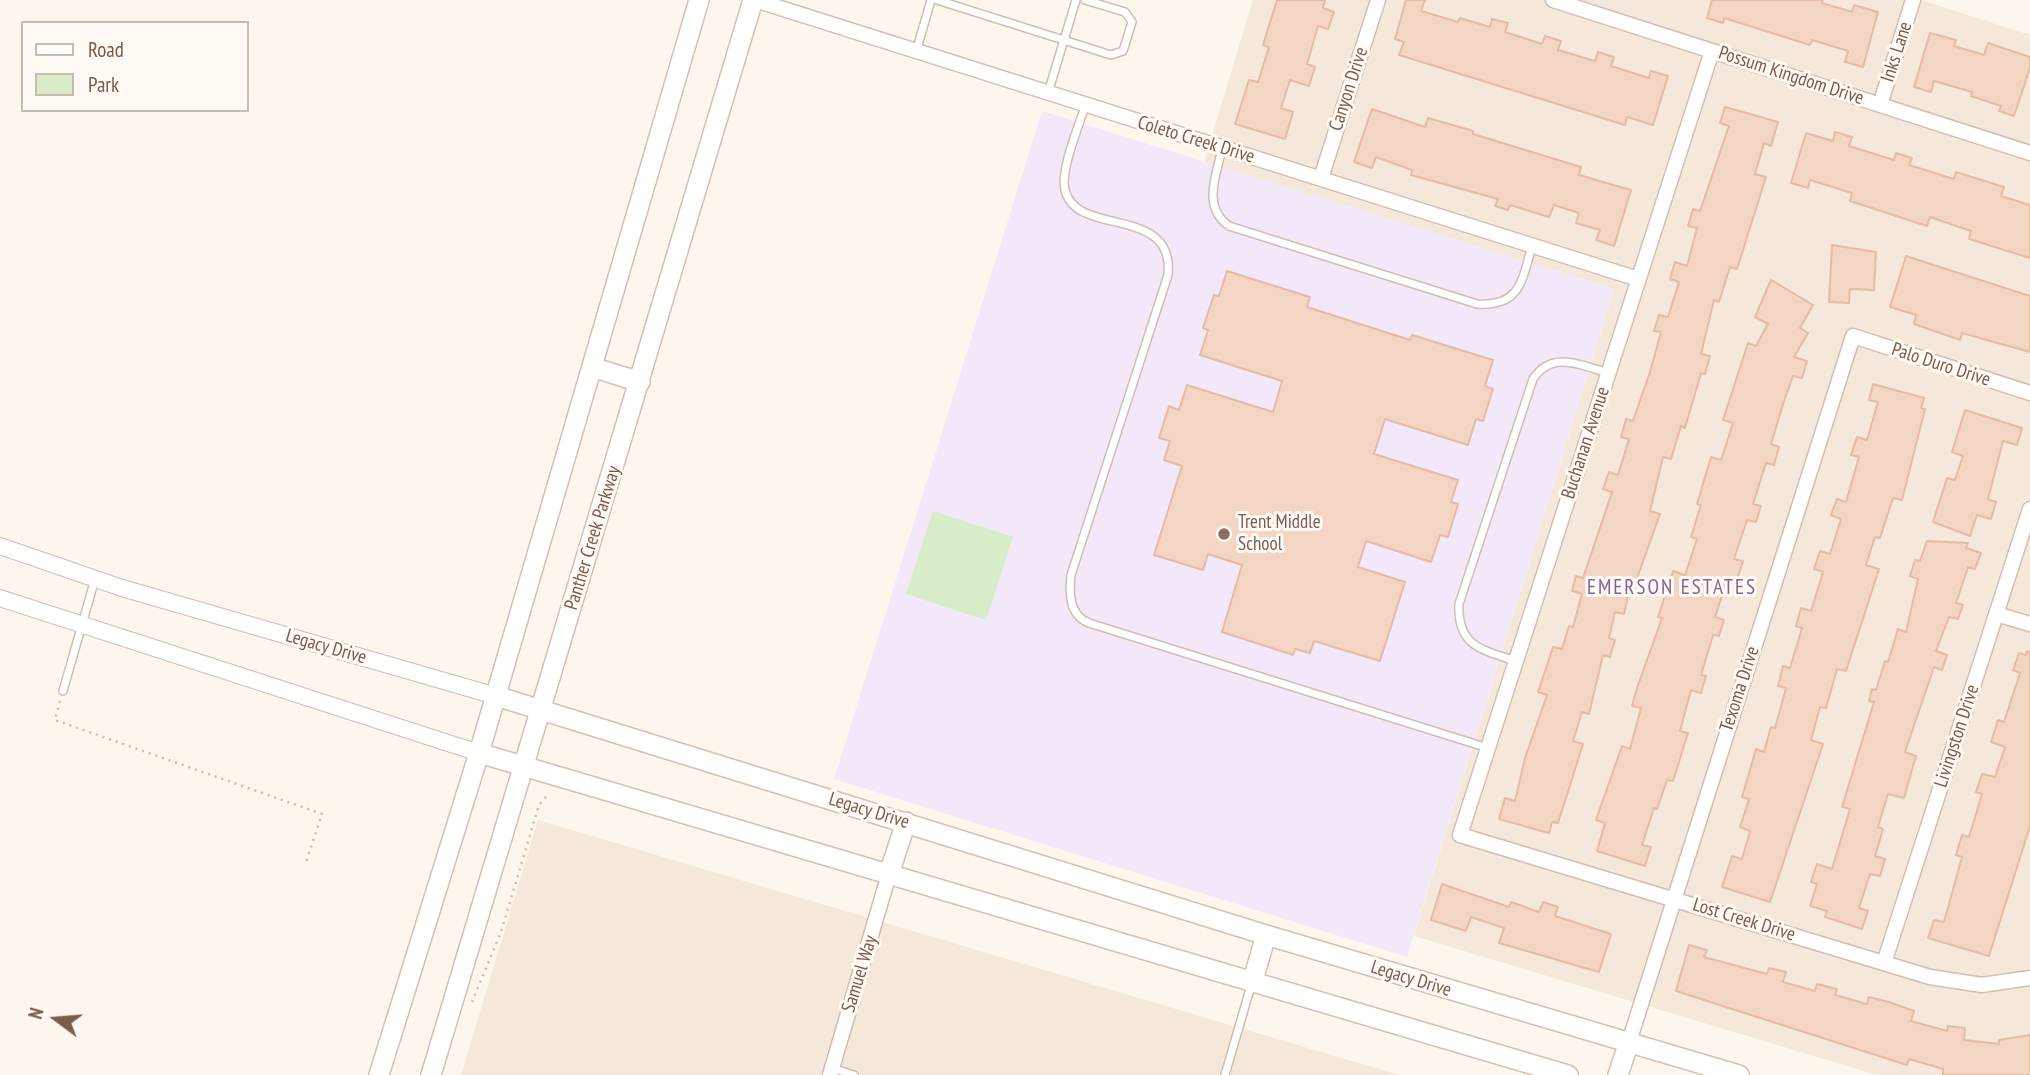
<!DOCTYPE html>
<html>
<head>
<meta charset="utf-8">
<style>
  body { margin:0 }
  #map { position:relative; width:2030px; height:1075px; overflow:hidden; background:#fdf6ec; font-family:"PT Sans Narrow",sans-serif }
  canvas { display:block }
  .legend { position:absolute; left:21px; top:21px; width:228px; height:91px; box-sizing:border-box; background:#fffaf3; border:2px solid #cabbb1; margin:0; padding:9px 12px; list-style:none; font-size:21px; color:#7a5c4d }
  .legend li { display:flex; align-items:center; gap:14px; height:35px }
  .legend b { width:35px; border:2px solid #cabbb1 }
  .north { position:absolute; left:21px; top:984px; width:70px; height:70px; -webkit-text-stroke:5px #fffaf3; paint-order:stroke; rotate:286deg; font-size:19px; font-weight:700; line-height:28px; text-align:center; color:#7a5c4d }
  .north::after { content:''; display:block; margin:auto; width:24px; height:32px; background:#7a5c4d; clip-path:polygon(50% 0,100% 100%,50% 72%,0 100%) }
</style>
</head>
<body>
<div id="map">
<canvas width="2030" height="1075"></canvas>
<ul class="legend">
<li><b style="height:9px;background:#fff"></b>Road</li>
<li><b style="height:19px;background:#d8ecc9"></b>Park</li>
</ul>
<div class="north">N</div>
</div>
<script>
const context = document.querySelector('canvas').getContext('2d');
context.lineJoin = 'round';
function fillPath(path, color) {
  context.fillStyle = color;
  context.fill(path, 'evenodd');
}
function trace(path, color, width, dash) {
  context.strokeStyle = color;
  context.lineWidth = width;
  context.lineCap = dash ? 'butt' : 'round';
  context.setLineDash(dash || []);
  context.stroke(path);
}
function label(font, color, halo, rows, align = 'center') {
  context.font = font + ' "PT Sans Narrow",sans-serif';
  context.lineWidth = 6;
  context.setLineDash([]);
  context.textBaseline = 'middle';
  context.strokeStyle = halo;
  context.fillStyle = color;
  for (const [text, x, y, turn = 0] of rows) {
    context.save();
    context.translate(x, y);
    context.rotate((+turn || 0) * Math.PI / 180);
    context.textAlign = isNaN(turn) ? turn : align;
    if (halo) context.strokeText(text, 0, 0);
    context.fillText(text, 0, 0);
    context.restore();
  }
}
fillPath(new Path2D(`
  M1253 0H1921L2030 35V1075H1877L1414 936 1614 289 1204 162Z
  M538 820 1399 1075H461Z`), '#f5e8da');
fillPath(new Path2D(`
  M1042 111 1614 289 1407 957 834 779Z`), '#f3e8fa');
fillPath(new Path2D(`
  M933 511 1013 537 986 620 906 594Z`), '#d8ecc9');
const building = new Path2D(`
  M1277 0H1325L1323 8 1334 12 1328 29 1318 26 1307 64 1315 67 1309 86 1290 80 1281 108 1293 112 1285 139 1235 124 1249 80 1258 82 1269 47 1263 45Z
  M1406 0H1425L1421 11 1458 22 1460 18 1490 27 1492 19 1508 23 1505 32 1542 44 1545 36 1561 41 1558 50 1595 61 1598 52 1614 57 1611 66 1649 78 1651 71 1668 76 1653 125 1627 117 1625 125 1399 55 1404 42 1395 39Z
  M1712 0H1823L1822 3 1852 12 1854 5 1878 12 1863 67 1845 62 1848 51 1812 40 1810 45 1724 18 1723 23 1707 18Z
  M1930 33 1956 40 1954 46 1984 55 1988 43 2030 57V68L2014 116 1999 111 2001 106 1971 96 1972 92 1934 81 1931 92 1914 87Z
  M1725 107 1778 122 1771 146 1764 143 1755 174 1766 177 1737 269 1730 267 1719 302 1714 300 1701 354 1710 356 1705 374 1701 373 1685 428 1681 426 1671 459 1663 457 1650 511 1660 514 1635 584 1631 583 1624 614 1615 612 1609 638 1615 640 1610 657 1603 655 1589 714 1582 712 1573 741 1583 744 1558 823 1552 822 1549 833 1499 819 1505 798 1515 801 1525 758 1547 695 1538 692 1553 647 1562 649 1569 626 1573 627 1582 594 1572 591 1576 576 1583 578 1612 492 1603 489 1609 472 1618 475 1629 439 1621 437 1626 419 1633 421 1650 372 1661 332 1654 331 1659 315 1668 317 1679 282 1670 279 1675 262 1687 266 1697 228 1688 226 1693 209 1700 211 1729 126 1720 123Z
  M1372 109 1425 127 1428 118 1473 131V134L1581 167 1579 175 1631 190 1614 246 1596 240 1600 230 1576 223 1579 213 1554 205 1549 217 1510 205 1508 210 1495 206 1498 199 1411 175 1412 170 1376 157 1372 168 1354 162Z
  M1835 132 1852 137 1849 146 1894 160 1896 153 1912 158 1909 165 1954 179 1956 172 2004 187 2001 196 2030 205V258L1969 239 1971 231 1930 217 1927 226 1850 201 1852 193 1810 180 1808 188 1791 183 1806 133 1833 141Z
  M1832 245 1876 252 1874 290 1850 289 1849 303 1829 302Z
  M1906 256 2030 296V352L1962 333 1960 340 1914 324 1916 315 1890 307Z
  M1227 271 1310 297 1307 307 1410 340 1412 335 1493 360 1485 386 1493 389 1483 421 1476 419 1468 445 1385 419 1374 454 1458 480 1451 502 1458 504 1448 537 1440 535 1431 562 1366 541 1358 567 1405 582 1380 661 1314 641 1310 653 1295 649 1293 655 1222 632 1242 565 1208 554 1203 570 1154 555 1182 466 1164 460 1170 441 1159 438 1169 406 1179 410 1187 385 1273 412 1282 381 1200 355 1208 330 1203 328 1214 295 1219 296Z
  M1771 280 1813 305 1800 328 1808 333 1794 357 1807 361 1802 378 1793 376 1783 404 1771 444 1779 447 1774 465 1766 463 1753 504 1761 506 1756 522 1747 520 1734 559 1743 561 1737 580 1728 578 1715 617 1724 620 1719 636 1713 635 1701 675 1706 676 1701 693 1691 690 1680 731 1688 733 1673 781 1667 780 1657 809 1654 808 1642 845 1651 847 1645 866 1597 851 1605 823 1596 820 1622 746 1630 749 1641 708 1632 706 1637 688 1662 618 1658 617 1673 571 1685 575 1697 539 1691 537 1701 505 1697 504 1711 457 1721 460 1733 423 1723 420 1748 343 1756 346 1768 324 1755 317Z
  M1873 384 1924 398 1921 408 1925 409 1902 500 1893 498 1880 538 1875 537 1866 565 1879 569 1846 671 1837 669 1826 708 1820 707 1811 740 1823 744 1770 902 1722 887 1732 856 1742 859 1750 831 1740 827 1749 799 1742 797 1756 749 1764 752 1771 727 1775 728 1786 688 1778 686 1783 666 1790 668 1802 628 1796 626 1801 608 1811 611 1823 572 1814 569 1820 551 1830 554 1841 519 1831 515 1837 499 1846 502 1859 457 1851 455 1857 437 1867 440 1878 402 1869 400Z
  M1965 410 2022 428 2017 445 2003 441 1988 499 1996 502 1991 519 1977 515 1970 536 1933 522 1947 478 1955 480 1963 456 1952 452Z
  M1927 541 1968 543 1966 548 1981 553 1975 569 1968 567 1956 603 1963 605 1958 619 1949 617 1936 651 1947 655 1942 670 1934 667 1905 752 1916 756 1904 798 1888 794 1878 827 1883 829 1875 856 1885 859 1880 876 1870 874 1859 908 1868 911 1862 929 1825 917 1827 911 1810 906 1817 884 1811 882 1817 864 1832 869 1850 809 1842 807 1874 702 1869 701 1872 689 1876 690 1885 661 1888 662 1898 629 1906 632 1918 579 1910 576 1915 560 1920 561Z
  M2027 651 2030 652V826L1989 956 1928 938 1934 920 1944 922 1962 857 1956 855 1962 835 1969 837 1982 794 1976 792 1982 774 1995 777 2005 747 1991 742 1998 720 2004 722 2020 673 2013 670 2019 653 2026 655Z
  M1442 884 1509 907 1511 902 1539 912 1543 902 1558 907 1555 916 1611 934 1599 972 1499 943 1504 928 1471 917 1466 931 1431 920Z
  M1689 945 1707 950 1704 957 1767 974 1769 968 1786 972 1783 982 1815 991 1817 984 1837 989 1835 995 1867 1004 1869 997 1889 1002 1914 1011 1911 1021 1947 1031 1948 1026 1965 1028 1964 1040 1999 1044V1040L2030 1035V1075H1943V1069L1909 1059 1907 1065 1676 991Z`);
fillPath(building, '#f3d5c3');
trace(building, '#e6bba3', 2);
const service = new Path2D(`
  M937 0 1111 55 1123 51 1132 22 1125 12 1085 0
  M916 52 931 0
  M1048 93 1076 0
  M1085 106C1079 126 1060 170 1065 190 1076 238 1175 204 1168 275L1071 575C1069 594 1069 615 1089 623L1488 748
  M1222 149C1216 176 1202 207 1229 226L1477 304C1520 307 1522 281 1532 246
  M1516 661C1482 650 1457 646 1459 604L1533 379C1552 350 1581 365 1608 373
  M63 691 95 579
  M832 1068 854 1075
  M1225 1075 1252 982`);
const minor = new Path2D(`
  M755 0 1638 279
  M1553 0 2030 153
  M1712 51 1460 835 1930 977 1982 985 2030 978
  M1880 105 1913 0
  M1321 178 1378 0
  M1996 614 2030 624
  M1884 963 2030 509
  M1629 1042 1853 336 2030 393
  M830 1075 889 874`);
const tertiary = new Path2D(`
  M0 546 122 588 496 696
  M0 598 479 753`);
const secondary = new Path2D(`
  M592 367 640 382
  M496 696 1266 935 1739 1075
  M479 753 1568 1075
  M889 874 906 822
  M1253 980 1266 935
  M379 1075 479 753 699 0
  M431 1075 753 0
  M1618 1075 1629 1042`);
trace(service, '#d1beb0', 10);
trace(minor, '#d1beb0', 17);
trace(tertiary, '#d1beb0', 18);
trace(secondary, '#d6c0b0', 22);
trace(new Path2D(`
  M60 701 55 720 322 814 305 865
  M472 1002 501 932 539 805 549 793`), '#d9b8a5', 2.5, [2, 5]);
trace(service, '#fff', 7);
trace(minor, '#fff', 14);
trace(tertiary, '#fff', 16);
trace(secondary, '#fff', 19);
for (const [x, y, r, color] of [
  [1224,534,7,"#8d6e63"]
]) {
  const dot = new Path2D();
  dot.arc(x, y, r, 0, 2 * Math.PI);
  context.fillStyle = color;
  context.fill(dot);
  trace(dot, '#fffaf3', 2.5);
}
label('19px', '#7a5c4d', '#fffaf3', [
  ["Inks Lane",1897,52,-72],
  ["Possum Kingdom Drive",1791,76,18],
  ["Canyon Drive",1349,89,-72],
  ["Coleto Creek Drive",1196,140,17],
  ["Palo Duro Drive",1941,365,18],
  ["Buchanan Avenue",1586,443,-72],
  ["Panther Creek Parkway",593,538,-73],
  ["Legacy Drive",326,647,16],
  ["Texoma Drive",1740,689,-72],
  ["Livingston Drive",1957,736,-72],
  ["Legacy Drive",869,811,17],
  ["Lost Creek Drive",1744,920,17],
  ["Samuel Way",860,974,-73],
  ["Legacy Drive",1411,979,17]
]);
label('19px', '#785e54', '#fffaf3', [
  ["Trent Middle",1238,523],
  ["School",1238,545]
], 'left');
context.letterSpacing = '2px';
label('21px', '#846695', '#fffaf3', [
  ["EMERSON ESTATES",1672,588]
]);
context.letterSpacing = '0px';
</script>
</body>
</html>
